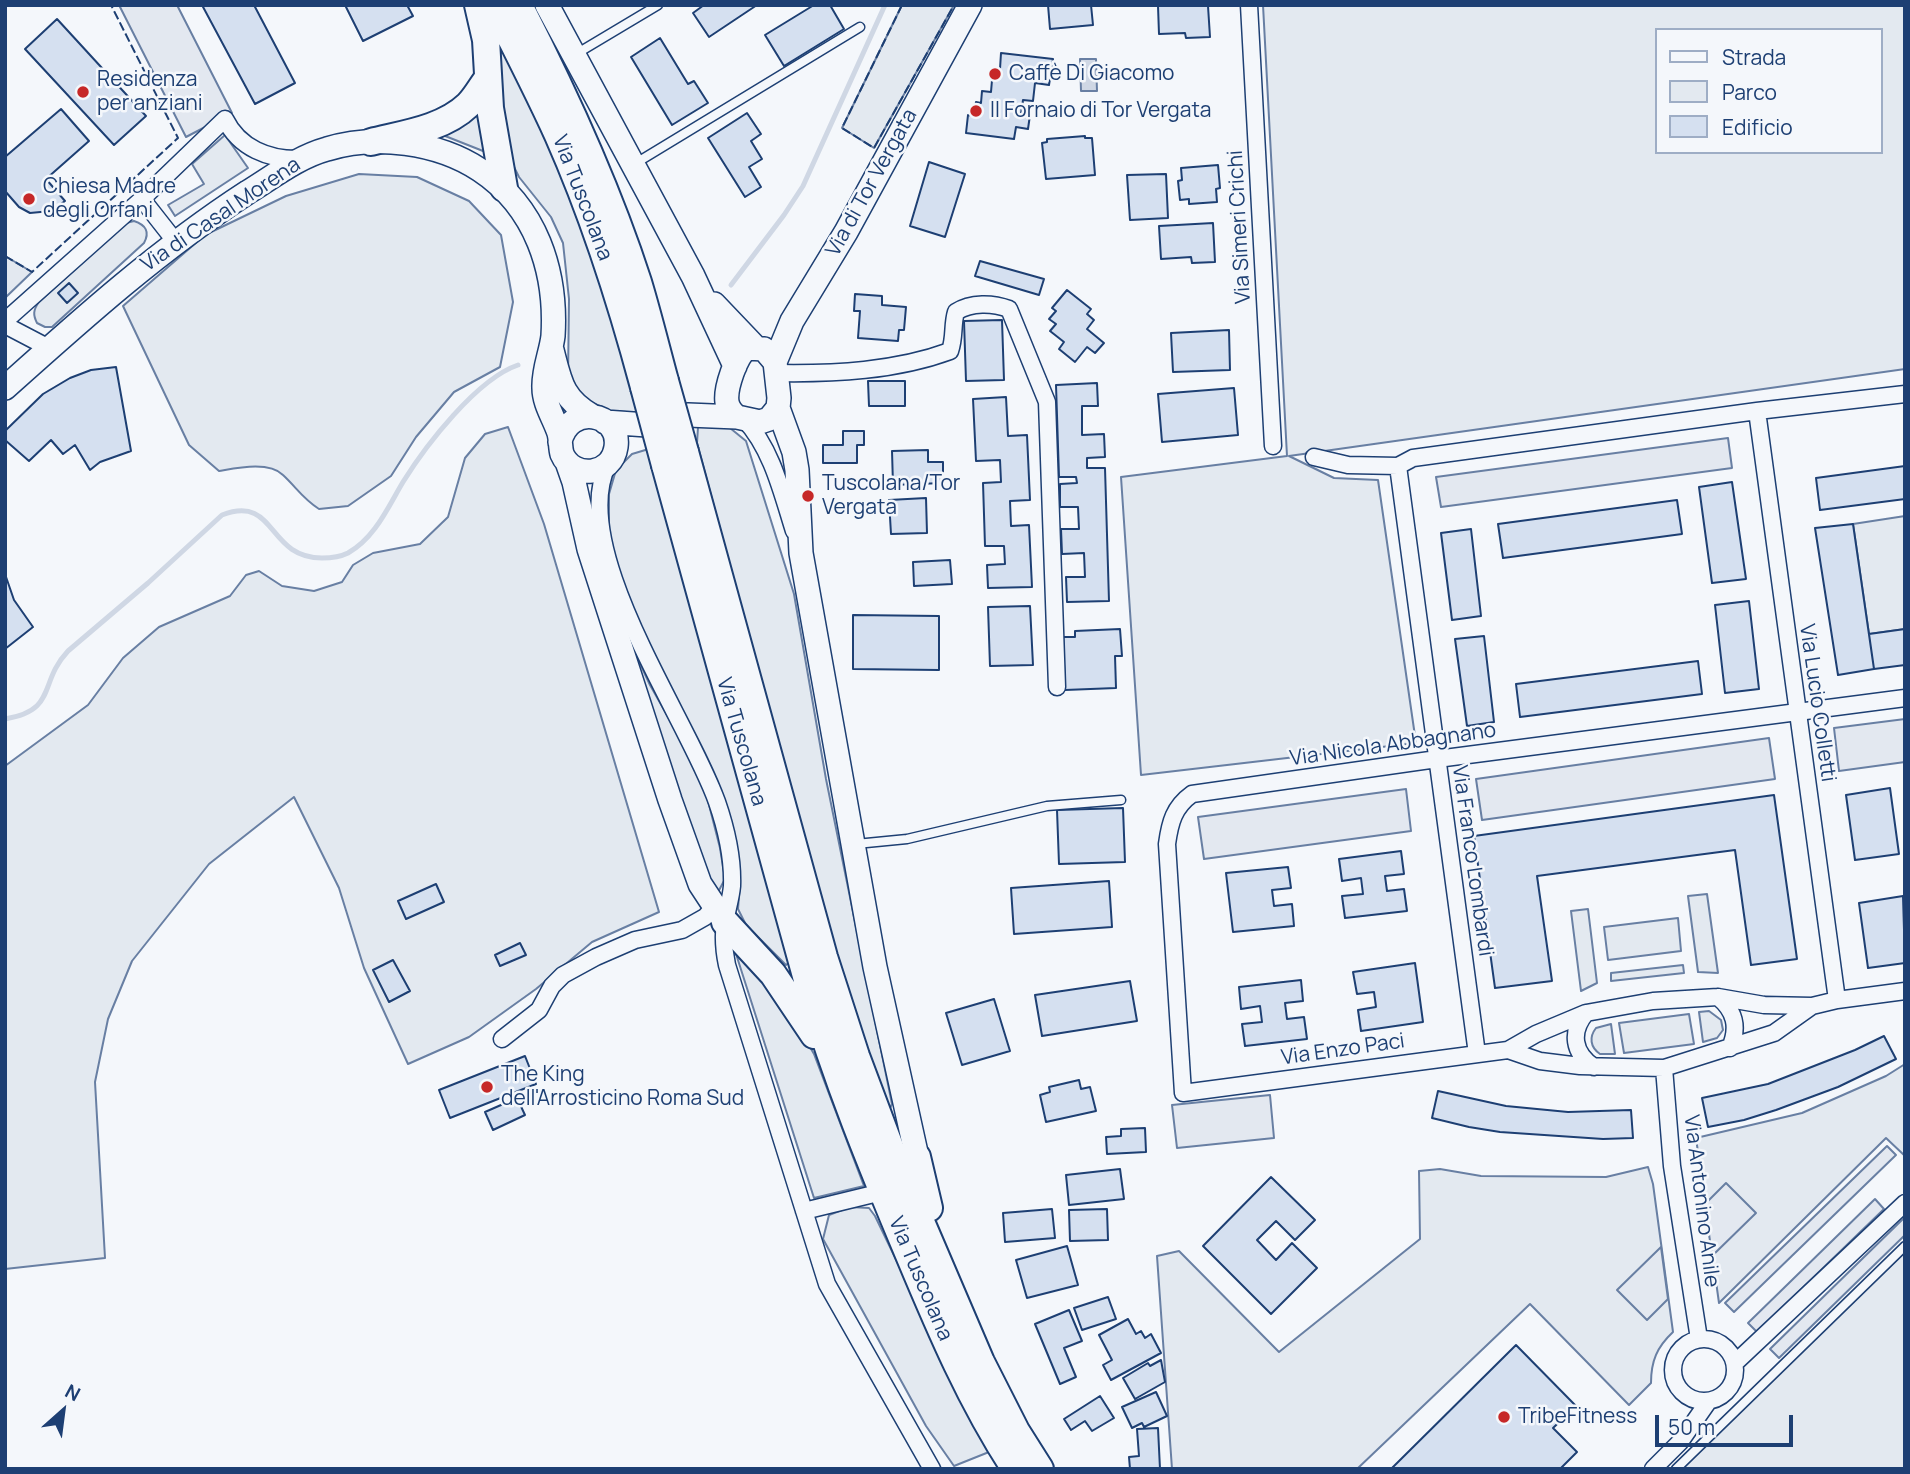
<!DOCTYPE html>
<html>
<head>
<meta charset="utf-8">
<style>
  body { margin:0 }
  #map { position:relative; width:1910px; height:1474px; overflow:hidden; background:#f4f7fb; font-family:Manrope,sans-serif }
  canvas { display:block }
  .frame { position:absolute; inset:0; border:7px solid #1d3f73; pointer-events:none }
  .legend { position:absolute; left:1655px; top:28px; width:228px; height:126px; box-sizing:border-box; background:#f4f7fb; border:2px solid #9eadc5; margin:0; padding:9px 12px; list-style:none; font-size:21px; color:#1d3f73 }
  .legend li { display:flex; align-items:center; gap:14px; height:35px }
  .legend b { width:35px; border:2px solid #9eadc5 }
  .north { position:absolute; left:28px; top:1376px; width:70px; height:70px; -webkit-text-stroke:5px #f4f7fb; paint-order:stroke; rotate:28deg; font-size:19px; font-weight:700; line-height:28px; text-align:center; color:#1d3f73 }
  .north::after { content:''; display:block; margin:auto; width:24px; height:32px; background:#1d3f73; clip-path:polygon(50% 0,100% 100%,50% 72%,0 100%) }
  .scale { position:absolute; left:1655px; top:1415px; width:138px; height:32px; box-sizing:border-box; border:4px solid #1d3f73; border-top:0; padding-left:9px; font-size:21px; line-height:24px; white-space:nowrap; color:#1d3f73; -webkit-text-stroke:5px #f4f7fb; paint-order:stroke }
</style>
</head>
<body>
<div id="map">
<canvas width="1910" height="1474"></canvas>
<div class="frame"></div>
<ul class="legend">
<li><b style="height:9px;background:#f4f7fb"></b>Strada</li>
<li><b style="height:19px;background:#e3e9f0"></b>Parco</li>
<li><b style="height:19px;background:#d5e0f0"></b>Edificio</li>
</ul>
<div class="north">N</div>
<div class="scale">50 m</div>
</div>
<script>
const context = document.querySelector('canvas').getContext('2d');
context.lineJoin = 'round';
function fillPath(path, color) {
  context.fillStyle = color;
  context.fill(path, 'evenodd');
}
function trace(path, color, width, dash) {
  context.strokeStyle = color;
  context.lineWidth = width;
  context.lineCap = dash ? 'butt' : 'round';
  context.setLineDash(dash || []);
  context.stroke(path);
}
function label(font, color, halo, rows, align = 'center') {
  context.font = font + ' Manrope,sans-serif';
  context.lineWidth = 5;
  context.setLineDash([]);
  context.textBaseline = 'middle';
  context.strokeStyle = halo;
  context.fillStyle = color;
  for (const [text, x, y, turn = 0] of rows) {
    context.save();
    context.translate(x, y);
    context.rotate((+turn || 0) * Math.PI / 180);
    context.textAlign = isNaN(turn) ? turn : align;
    if (halo) context.strokeText(text, 0, 0);
    context.fillText(text, 0, 0);
    context.restore();
  }
}
const green = new Path2D(`
  M902 5H954L874 148 842 128Z
  M1263 5H1905V369L1289 456 1334 478 1378 480 1416 743 1141 775 1121 477 1287 456ZM1656 30H1880V152H1656Z
  M496 35 574 197 642 413 611 411 584 399 568 378 569 299 563 243 551 217 519 177 507 153Z
  M482 110 487 151H483L435 132Z
  M225 135 248 168 175 216 168 205 204 184 192 164Z
  M359 174 417 177 469 201 501 235 513 302 500 367 454 392 416 437 391 476 348 506 319 509C302 498 297 488 283 475 269 461 237 468 219 471L189 445 123 306 205 235 286 196Z
  M134 221C146 225 150 232 144 243L52 327H45L37 323C33 315 33 310 39 302L126 223Z
  M705 424 730 428 746 441 794 594 826 779 892 1104 889 1110 843 987 697 443 698 427Z
  M508 427 544 524 659 912 592 942 536 989 469 1037 408 1064 364 968 339 888 294 797 209 864 132 961 108 1019 95 1082 105 1258 5 1269V766L88 705 123 658 159 627 230 596 246 575 259 571 282 586 314 591 342 582 353 565 373 553 420 544 448 517 465 458 485 434Z
  M652 448 791 961 786 965 746 925 738 909 740 882 728 821 630 610 609 539V494L616 470 632 454Z
  M1905 516V629L1869 634 1853 524Z
  M623 627 650 685 693 761 706 793 720 848 725 879 717 894 700 861Z
  M1707 894 1718 973 1698 972 1688 896Z
  M1588 909 1597 983 1581 991 1571 911Z
  M1678 918 1681 951 1608 960 1604 927Z
  M736 946 783 1001 814 1054 864 1186 814 1198 737 957Z
  M1683 965 1684 973 1611 981V973Z
  M1709 1011 1721 1020 1723 1030 1717 1038 1703 1042 1699 1012Z
  M1689 1014 1694 1044 1624 1053 1619 1023Z
  M1611 1024 1615 1054H1600C1590 1047 1589 1037 1596 1028Z
  M1905 1064V1156L1886 1138 1719 1303 1696 1138 1802 1113 1886 1076Z
  M1648 1167 1653 1184 1673 1332C1657 1347 1651 1361 1651 1383L1629 1405 1530 1304 1357 1469H1172L1157 1256 1179 1251 1279 1352 1420 1239 1419 1171 1440 1169 1481 1176 1606 1177Z
  M850 1207 869 1208 875 1216 989 1452 954 1466 926 1426 823 1239 829 1215Z
  M1905 1252V1469H1675Z`);
fillPath(green, '#e3e9f0');
trace(green, '#687fa3', 2);
const parking = new Path2D(`
  M119 5H177L232 113 186 137Z
  M5 256 32 272 5 298Z
  M1728 438 1732 468 1441 507 1436 477Z
  M1905 719V762L1839 771 1834 728Z
  M1769 738 1775 779 1482 820 1476 779Z
  M1406 789 1411 831 1204 859 1198 817Z
  M1270 1095 1274 1138 1177 1148 1172 1105Z
  M1887 1146 1896 1155 1734 1312 1725 1303Z
  M1726 1183 1756 1213 1712 1256 1705 1204Z
  M1875 1199 1884 1209 1757 1332 1748 1323Z
  M1905 1217V1235L1779 1358 1770 1349Z
  M1661 1247 1668 1299 1647 1320 1617 1290Z`);
fillPath(parking, '#e3e8f0');
trace(parking, '#687fa3', 2);
const water = new Path2D(`
  M1080 59H1096L1097 91H1081Z`);
fillPath(water, '#cfd7e4');
trace(water, '#687fa3', 2);
trace(new Path2D(`
  M731 285 784 215 803 186 885 5
  M5 719C58 710 38 683 68 651L148 583 222 515C277 494 266 558 322 558 330 558 340 557 348 553 375 538 388 507 403 482 426 445 477 379 518 365`), '#cfd7e4', 5);
const building = new Path2D(`
  M202 5H254L295 83 255 104Z
  M345 5H407L413 16 363 41Z
  M704 5H757L709 37 693 13Z
  M814 5H830L844 29 784 66 765 35Z
  M1048 5H1091L1093 25 1050 29Z
  M1168 5 1208 6 1210 37 1186 38 1185 33 1159 34 1158 6Z
  M57 19 146 116 114 145 25 49Z
  M660 38 688 84 694 81 708 103 672 125 631 57Z
  M1001 53 1053 59 1049 85 1035 83 1033 101 1023 100 1021 114 1030 115 1028 129 1016 127 1014 139 966 133 968 115 974 116 976 102 981 103 982 91 991 92 993 68 1000 69Z
  M61 109 89 141 46 179 65 201 51 211 30 213 19 207 5 191V157Z
  M747 113 761 134 751 141 762 159 749 167 761 187 745 197 708 138Z
  M1085 136V138H1092L1095 175 1046 179 1042 143 1047 142V139Z
  M929 162 965 174 945 237 910 226Z
  M1218 165 1220 188 1216 189 1217 202 1189 204V199L1180 200 1178 181 1182 180 1181 168Z
  M1166 174 1168 218 1130 220 1127 175Z
  M1213 223 1215 262 1192 263 1191 257 1161 259 1159 226Z
  M980 261 1044 279 1039 295 975 276Z
  M69 283 78 293 67 303 58 293Z
  M1067 290 1091 309 1087 314 1094 320 1087 329 1104 343 1095 353 1087 347 1075 362 1059 349 1064 342 1050 331 1056 324 1049 319 1056 311 1052 308Z
  M855 294 882 296V305L906 307 904 330H899L898 341 858 338 860 311H854Z
  M1002 320 1004 380 966 381 964 321Z
  M1229 330 1230 370 1173 372 1171 333Z
  M116 367 131 451 100 462 90 470 75 445 63 454 51 440 29 461 5 440V431L43 394 70 378 91 370Z
  M868 381H905V406H869Z
  M1097 383 1098 406H1082V435L1104 434 1105 457 1087 458V468H1105L1109 601 1067 602 1066 577H1085L1084 553 1062 554 1061 529H1079L1078 507H1060V484L1077 483 1076 477H1059L1056 385Z
  M1234 388 1238 435 1162 442 1158 394Z
  M1006 397 1008 436 1027 435 1030 500 1010 501 1011 526 1029 525 1032 587 988 588 987 565 1005 564 1004 546H985L983 483 1001 482 1000 460 976 461 973 399Z
  M843 431H864V445H857V463H823V445H843Z
  M928 450V462H943V483L893 485 892 451Z
  M1905 466V499L1820 510 1816 478Z
  M1732 482 1746 579 1712 583 1699 487Z
  M926 498 927 533 891 534 889 500Z
  M1677 500 1682 534 1503 558 1498 524Z
  M1853 524 1874 669 1838 675 1815 528Z
  M1471 529 1481 616 1452 620 1441 533Z
  M950 560 952 584 914 586 913 562Z
  M5 574 14 600 33 627 5 649Z
  M1749 601 1759 689 1725 693 1715 605Z
  M1030 606 1033 665 990 666 988 607Z
  M853 615 939 616V670L853 669Z
  M1120 629 1122 656H1115L1116 688 1065 690 1063 637H1075V631Z
  M1905 629V665L1874 669 1869 634Z
  M1484 636 1494 722 1467 726 1455 639Z
  M1698 661 1702 694 1520 717 1516 684Z
  M1890 788 1899 854 1855 860 1846 795Z
  M1774 795 1797 959 1751 965 1735 850 1537 876 1552 981 1495 988 1474 836Z
  M1123 808 1125 862 1059 864 1057 810Z
  M1401 851 1404 874 1385 876 1387 891 1404 889 1407 911 1345 918 1342 896 1363 894 1361 878 1342 881 1339 859Z
  M1288 867 1291 888 1272 890 1274 906 1292 904 1294 926 1233 932 1226 873Z
  M1109 881 1112 927 1014 934 1011 888Z
  M436 884 444 902 406 919 398 901Z
  M1903 896 1905 963 1868 968 1859 903Z
  M520 943 526 955 500 966 495 955Z
  M393 960 410 991 389 1002 373 970Z
  M1415 963 1423 1022 1361 1031 1358 1010 1376 1007 1374 992 1357 994 1353 972Z
  M1301 980 1303 1001 1285 1003 1287 1019 1304 1017 1307 1039 1245 1046 1242 1024 1262 1022 1260 1006 1241 1009 1239 987Z
  M1130 981 1137 1021 1042 1036 1035 995Z
  M994 999 1010 1051 962 1065 946 1013Z
  M1884 1036 1896 1059 1838 1087 1776 1110 1744 1120 1708 1127 1702 1098 1768 1084 1855 1050Z
  M525 1056 536 1084 450 1118 439 1090Z
  M1079 1080 1081 1089 1090 1087 1096 1111 1046 1122 1040 1095 1050 1092 1049 1087Z
  M1438 1091 1506 1106 1568 1112 1631 1110 1633 1138 1603 1139 1500 1132 1469 1127 1432 1118Z
  M517 1098 525 1115 493 1130 485 1112Z
  M1145 1128 1146 1152 1107 1154 1106 1137 1121 1136V1129Z
  M1120 1169 1124 1199 1069 1205 1066 1175Z
  M1271 1177 1315 1220 1295 1240 1276 1221 1257 1240 1276 1260 1292 1243 1317 1268 1271 1314 1203 1246Z
  M1052 1209 1055 1238 1005 1242 1003 1213Z
  M1107 1209 1108 1240 1070 1241 1069 1210Z
  M1067 1246 1078 1285 1027 1298 1016 1260Z
  M1108 1297 1116 1319 1082 1330 1074 1308Z
  M1069 1310 1082 1341 1064 1348 1076 1377 1060 1384 1035 1324Z
  M1128 1319 1136 1334 1141 1331 1145 1338 1151 1334 1161 1353 1111 1380 1103 1365 1112 1360 1099 1335Z
  M1516 1345 1576 1406 1553 1428 1577 1452 1560 1469H1391Z
  M1161 1360 1165 1382 1135 1399 1123 1378 1148 1363 1150 1366Z
  M1156 1392 1167 1416 1144 1427 1142 1423 1132 1428 1122 1407Z
  M1100 1396 1114 1418 1092 1431 1085 1421 1071 1430 1064 1419Z
  M1158 1428 1160 1469H1130L1129 1457 1139 1456 1137 1429Z`);
fillPath(building, '#d5e0f0');
trace(building, '#1d3f73', 2);
const lane = new Path2D(`
  M576 54 658 5
  M636 163 860 27
  M856 844 907 839 1047 806 1121 800
  M1676 1469 1905 1246`);
const street = new Path2D(`
  M1249 5 1273 446
  M142 199 175 241
  M5 321 142 199 225 119C239 148 269 160 300 159
  M5 325 49 348
  M776 373C834 374 896 371 950 351 955 337 952 325 956 312 971 302 993 303 1009 309L1047 402 1057 687
  M1757 411 1837 1000
  M744 419C772 449 782 493 794 531
  M1314 457 1348 465 1398 466 1413 458 1757 411 1905 394
  M608 464C566 548 688 719 717 802 726 828 733 858 732 886 731 898 727 910 725 922 723 936 724 951 727 965L827 1284 932 1469
  M1398 466 1477 1054
  M1718 997C1735 1011 1739 1027 1730 1048
  M1812 1006 1774 1033 1664 1068 1580 1066 1540 1061 1508 1050 1536 1034 1586 1013 1653 1001 1718 997 1764 1005 1812 1006 1837 1000 1905 991
  M1586 1013C1570 1032 1573 1053 1594 1067
  M502 1039 539 1010 552 986 563 975 596 957 635 940 682 930 705 917 714 907
  M1508 1050 1183 1093 1167 844C1170 822 1174 807 1192 794L1437 759 1905 698
  M1664 1068 1672 1166 1699 1339
  M804 1211 882 1192
  M1673 1370a31 31 0 1 1 62 0a31 31 0 1 1-62 0Z
  M1735 1363 1905 1203
  M1653 1469 1680 1442 1708 1402`);
const secondary = new Path2D(`
  M547 5 693 276 735 366
  M714 304 755 347
  M552 350C560 381 562 399 592 416
  M775 362 792 321 846 232 970 5
  M5 388C83 318 160 249 248 192 274 176 298 157 327 149 375 134 438 142 480 170 536 207 557 271 553 336 551 353 543 370 544 388 544 404 554 418 559 433 561 440 560 447 562 454 573 480 612 476 616 447 621 412 568 403 560 442
  M778 408 794 452 797 470 801 553 875 967 917 1157
  M605 422 647 425 688 415 737 417 760 422 769 419 778 408 779 398 775 362 764 349 747 348C736 355 725 389 727 402 728 409 732 413 737 417
  M567 462 574 482 589 549 670 800 700 884 725 922`);
const primary = new Path2D(`
  M478 5 486 40 490 108 504 188
  M494 5C516 48 538 91 558 135 594 216 621 301 644 387
  M519 5C565 95 607 186 638 282 648 315 656 348 665 381
  M371 142C403 134 443 129 468 105 476 97 481 87 488 78
  M685 452 824 957 856 1056 898 1168 981 1362 1016 1431 1040 1469
  M665 465 809 987C836 1079 872 1167 909 1255 940 1329 971 1402 1015 1469
  M725 922 773 974 814 1035
  M917 1157 929 1208`);
trace(lane, '#1d3f73', 11);
trace(street, '#1d3f73', 19);
trace(secondary, '#1d3f73', 26);
trace(primary, '#1d3f73', 30);
trace(lane, '#f4f7fb', 8);
trace(street, '#f4f7fb', 16);
trace(secondary, '#f4f7fb', 23);
trace(primary, '#f4f7fb', 26);
const primaryBridge = new Path2D(`
  M665 381 685 452
  M644 387 665 465`);
trace(primaryBridge, '#1d3f73', 30, []);
trace(primaryBridge, '#f4f7fb', 26);
trace(new Path2D(`
  M902 5 842 128 874 148 954 5
  M5 256 32 272 178 138 111 5`), '#1d3f73', 2, [9, 3.5]);
for (const [x, y, r, color] of [
  [995,74,7,"#c62828"],
  [83,92,7,"#c62828"],
  [976,111,7,"#c62828"],
  [29,199,7,"#c62828"],
  [808,496,7,"#c62828"],
  [487,1087,7,"#c62828"],
  [1504,1417,7,"#c62828"]
]) {
  const dot = new Path2D();
  dot.arc(x, y, r, 0, 2 * Math.PI);
  context.fillStyle = color;
  context.fill(dot);
  trace(dot, '#f4f7fb', 2.5);
}
label('21px', '#1d3f73', '#f4f7fb', [
  ["Caffè Di Giacomo",1009,74],
  ["Residenza",97,80],
  ["per anziani",97,104],
  ["Il Fornaio di Tor Vergata",990,111],
  ["Chiesa Madre",43,187],
  ["degli Orfani",43,211],
  ["Tuscolana/Tor",822,484],
  ["Vergata",822,508],
  ["The King",501,1075],
  ["dell'Arrosticino Roma Sud",501,1099],
  ["TribeFitness",1518,1417]
], 'left');
label('21px', '#1d3f73', '#f4f7fb', [
  ["Via di Tor Vergata",872,183,-61],
  ["Via Tuscolana",582,198,69],
  ["Via di Casal Morena",221,215,-34],
  ["Via Simeri Crichi",1240,227,-93],
  ["Via Lucio Colletti",1817,703,82],
  ["Via Tuscolana",741,742,74],
  ["Via Nicola Abbagnano",1393,745,-8],
  ["Via Franco Lombardi",1472,861,82],
  ["Via Enzo Paci",1343,1050,-8],
  ["Via Antonino Anile",1701,1201,83],
  ["Via Tuscolana",920,1279,67]
]);
</script>
</body>
</html>
